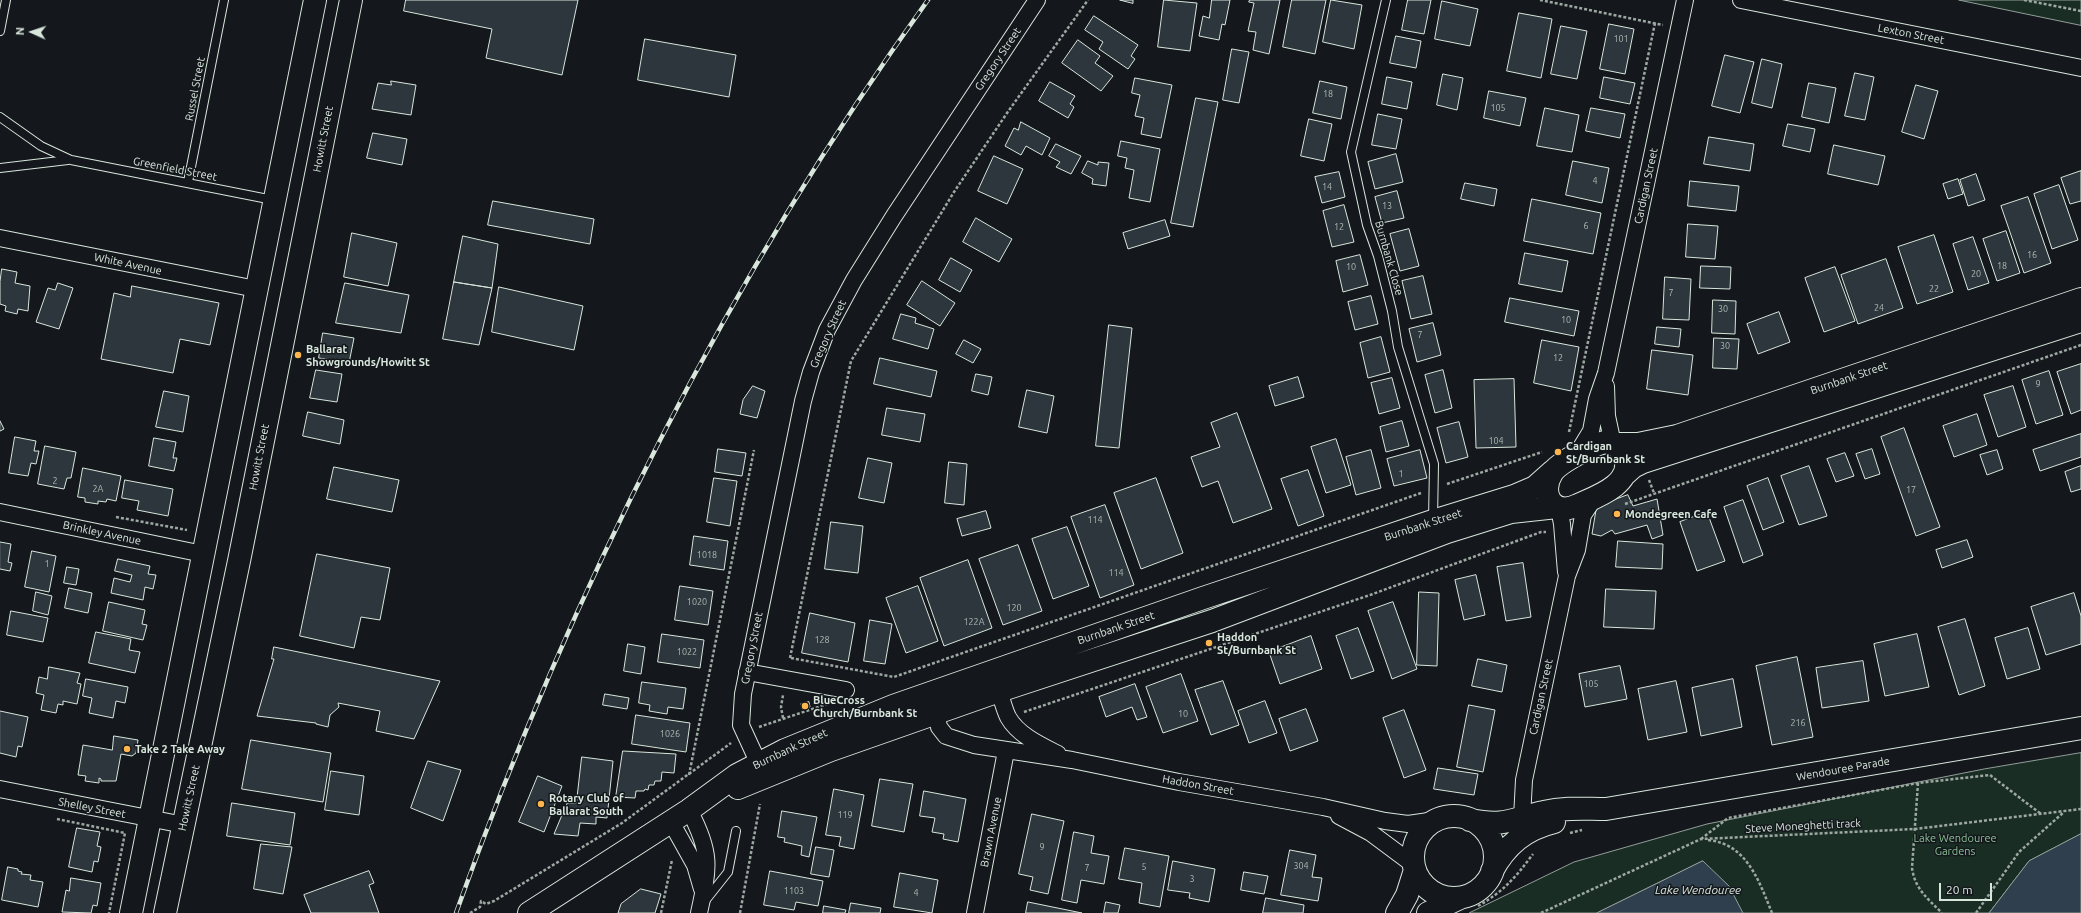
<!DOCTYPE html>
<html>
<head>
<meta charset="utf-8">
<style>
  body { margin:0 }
  #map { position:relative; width:2081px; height:913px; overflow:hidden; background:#14181c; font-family:Ubuntu,sans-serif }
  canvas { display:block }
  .north { position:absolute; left:12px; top:12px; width:40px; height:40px; -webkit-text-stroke:3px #14181c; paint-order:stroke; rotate:273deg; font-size:11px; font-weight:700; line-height:16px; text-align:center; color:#d8e6dc }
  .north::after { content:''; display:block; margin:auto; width:14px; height:18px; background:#d8e6dc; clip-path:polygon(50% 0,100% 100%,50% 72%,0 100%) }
  .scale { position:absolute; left:1939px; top:883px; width:53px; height:18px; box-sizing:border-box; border:2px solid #d8e6dc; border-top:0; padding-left:5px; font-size:12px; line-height:14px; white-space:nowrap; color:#d8e6dc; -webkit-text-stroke:3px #14181c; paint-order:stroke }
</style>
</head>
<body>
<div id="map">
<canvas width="2081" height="913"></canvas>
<div class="north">N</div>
<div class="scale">20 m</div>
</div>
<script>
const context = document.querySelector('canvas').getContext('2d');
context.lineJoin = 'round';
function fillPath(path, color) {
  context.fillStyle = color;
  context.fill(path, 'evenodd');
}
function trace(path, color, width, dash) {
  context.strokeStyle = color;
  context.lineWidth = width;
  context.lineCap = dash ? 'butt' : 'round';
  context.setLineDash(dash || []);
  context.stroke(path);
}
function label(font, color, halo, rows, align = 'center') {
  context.font = font + ' Ubuntu,sans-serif';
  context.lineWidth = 3;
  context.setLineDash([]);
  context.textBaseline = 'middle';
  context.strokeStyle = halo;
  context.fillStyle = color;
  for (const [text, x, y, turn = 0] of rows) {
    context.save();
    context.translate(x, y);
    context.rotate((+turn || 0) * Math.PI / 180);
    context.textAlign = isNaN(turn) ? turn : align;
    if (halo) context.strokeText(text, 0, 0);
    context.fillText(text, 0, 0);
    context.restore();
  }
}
const green = new Path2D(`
  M1959 0H2081V25Z
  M2081 753V834L2029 861 1989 913H1637L1703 861 1597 913H1469L1574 862 1707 824 1984 769Z`);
fillPath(green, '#1a2d24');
trace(green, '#939e99', 1);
const water = new Path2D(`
  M2081 834V913H1989L2029 861Z
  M1703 861 1729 886 1743 913H1597Z`);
fillPath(water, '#2f3f4d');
trace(water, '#939e99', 1);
const building = new Path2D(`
  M406 0H578L562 75 486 58 492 29 404 11Z
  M1120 0H1133V3Z
  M1164 0 1197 3 1190 51 1158 47Z
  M1212 0H1230L1225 25 1222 24 1219 40 1199 36 1203 16 1209 18Z
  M1250 0H1280L1269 54 1253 50 1256 32 1248 31 1254 3 1249 2Z
  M1292 0H1326L1315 54 1283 47Z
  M1331 0 1362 5 1354 49 1323 42Z
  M1408 0H1431L1424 34 1402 30Z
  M1442 1 1478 9 1470 46 1435 39Z
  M1519 13 1552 19 1541 78 1507 71Z
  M1094 16 1138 45 1131 56 1135 59 1128 69 1099 49 1103 42 1085 30Z
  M1609 24 1634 29 1625 74 1600 69Z
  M1561 26 1587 31 1577 79 1551 74Z
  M1396 36 1421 41 1416 68 1390 63Z
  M645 39 736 55 729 97 638 80Z
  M1078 40 1100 56 1095 63 1113 76 1101 91 1062 63Z
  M1232 49 1249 52 1239 103 1223 100Z
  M1725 55 1754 62 1740 113 1712 106Z
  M1762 59 1782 64 1772 108 1752 103Z
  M1855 73 1874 77 1865 120 1845 116Z
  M1443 74 1463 78 1457 110 1437 105Z
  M1387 77 1412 82 1407 109 1382 104Z
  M1604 77 1635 83 1630 104 1600 98Z
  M1135 78 1172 85 1161 138 1141 134 1144 118 1135 116 1140 95 1132 93Z
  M391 81 416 85 411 115 372 109 378 83 391 85Z
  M1320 81 1347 87 1341 119 1313 113Z
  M1050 82 1075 96 1070 104 1074 107 1068 118 1039 101Z
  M1809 83 1836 88 1829 123 1802 117Z
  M1916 85 1938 91 1924 139 1902 132Z
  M1489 91 1526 98 1520 126 1484 118Z
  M1196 98 1218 102 1193 227 1171 223Z
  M1545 108 1579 115 1572 152 1537 146Z
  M1591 108 1625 114 1620 138 1586 131Z
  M1378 114 1402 119 1396 149 1372 145Z
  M1309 119 1332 124 1324 161 1301 156Z
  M1021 122 1050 138 1042 155 1026 146 1021 155 1005 146 1014 128 1018 130Z
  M1788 124 1815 129 1810 152 1783 146Z
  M373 133 407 139 402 165 367 158Z
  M1709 137 1754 144 1750 171 1704 164Z
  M1121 141 1160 149 1150 202 1129 198 1134 170 1125 168 1127 158 1118 156Z
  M1056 144 1081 156 1071 174 1056 167 1060 162 1049 156Z
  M1834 145 1885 156 1878 185 1828 174Z
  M1396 154 1403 182 1375 189 1368 162Z
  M994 156 1023 169 1007 204 978 191Z
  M1088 161 1098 165V162L1109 163 1106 186 1092 184 1093 179 1082 173Z
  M1573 161 1609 168 1602 203 1566 195Z
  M2081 171V201L2070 204 2061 178Z
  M1339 172 1345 197 1322 203 1315 177Z
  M1976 174 1985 200 1968 206 1960 180Z
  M1958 179 1963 194 1948 199 1943 184Z
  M1690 181 1739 186 1736 211 1688 206Z
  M1465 183 1497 189 1494 206 1461 199Z
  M2059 185 2078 240 2052 249 2034 194Z
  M1397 191 1404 218 1382 223 1375 197Z
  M2028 197 2051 263 2024 273 2001 206Z
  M1532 199 1601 213 1593 254 1524 241Z
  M493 201 594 219 590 244 488 225Z
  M1344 205 1354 242 1332 247 1323 211Z
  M976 218 1012 239 999 262 963 242Z
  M1165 220 1170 236 1128 249 1123 233Z
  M1688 224 1718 226 1715 259 1686 257Z
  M1409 229 1419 266 1400 271 1390 234Z
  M2006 231 2020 273 1997 281 1983 239Z
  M352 233 397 243 388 286 344 277Z
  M1934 235 1953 292 1917 304 1898 247Z
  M463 236 498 244 492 288 454 282Z
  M1973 237 1989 283 1968 290 1953 244Z
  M1525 253 1568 261 1562 292 1519 284Z
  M1360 255 1368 285 1343 292 1336 261Z
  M951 258 972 270 960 292 939 280Z
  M1886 259 1903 308 1858 324 1841 275Z
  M1701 266 1731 267 1730 289 1700 288Z
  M1835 267 1855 321 1824 332 1805 278Z
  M2 269 17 272 15 283 30 286 28 311 18 309 17 314 5 311 6 306 0 304V282Z
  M1423 276 1432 314 1411 319 1402 281Z
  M1665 277 1691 279 1689 320 1663 319Z
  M922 281 955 303 940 326 907 305Z
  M454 282 492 288 479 345 443 339Z
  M58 283 73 288 59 329 36 322 48 288 55 290Z
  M345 283 409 295 401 333 336 323Z
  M132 286 219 303 210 345 180 339 173 373 101 359 114 293 130 297Z
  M499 287 583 306 574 350 492 332Z
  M1371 296 1378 324 1355 330 1348 302Z
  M1510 298 1579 311 1574 336 1505 322Z
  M1713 300 1736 301 1735 334 1712 333Z
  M1779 312 1790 342 1758 354 1747 324Z
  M901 314 916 318 915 323 934 329 928 349 893 339Z
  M1433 323 1441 355 1417 362 1409 329Z
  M1109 325 1132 328 1119 448 1096 446Z
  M1657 327 1681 329 1679 347 1655 344Z
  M323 333 354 338 349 363 319 358Z
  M1381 337 1390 372 1368 378 1360 343Z
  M1714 338 1739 339 1737 369 1713 368Z
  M964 340 981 349 973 363 956 354Z
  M1542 340 1579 347 1571 391 1534 383Z
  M1652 350 1693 355 1688 395 1647 389Z
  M880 358 937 371 931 397 874 384Z
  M2081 364V410L2071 414 2057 372Z
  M316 370 342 374 337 402 310 398Z
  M1443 370 1452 408 1435 413 1425 375Z
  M2049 371 2063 415 2036 424 2022 380Z
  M976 374 992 377 988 395 972 391Z
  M1298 377 1304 397 1275 406 1269 386Z
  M1392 378 1400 408 1379 414 1371 383Z
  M1514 379 1516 447 1476 448 1474 380Z
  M753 386 765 391 757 418 740 414 743 400Z
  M2013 386 2026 427 1998 437 1984 395Z
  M1027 390 1054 396 1047 433 1019 427Z
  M164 391 189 396 183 432 156 427Z
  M887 408 925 414 920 442 882 435Z
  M308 412 344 420 340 444 303 436Z
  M1237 413 1272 509 1233 523 1218 481 1202 487 1191 457 1220 447 1211 423Z
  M1977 414 1987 445 1954 457 1943 426Z
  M0 421 4 429 0 431Z
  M1402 421 1409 446 1386 452 1380 427Z
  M1459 422 1468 457 1446 463 1437 428Z
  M1904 428 1940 527 1916 536 1881 437Z
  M2081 434V457L2040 471 2033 450Z
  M15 437 36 441 34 451H39L36 464 31 463 28 476 9 473Z
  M154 438 176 442 173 458H177L174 471 149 466Z
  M1336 439 1351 485 1326 493 1311 447Z
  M45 446 76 452 71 478H67L64 489 38 484Z
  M718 449 746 453 742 476 715 472Z
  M1872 449 1880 474 1865 479 1856 454Z
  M1371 450 1381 488 1356 495 1346 457Z
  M1420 450 1427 478 1394 486 1387 459Z
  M1997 450 2003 469 1987 475 1980 455Z
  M1845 453 1854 476 1836 482 1827 459Z
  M868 458 892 463 884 503 859 498Z
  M949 462 967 464 964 505 945 503Z
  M1809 466 1827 516 1799 525 1781 476Z
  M2081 466V489L2071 492 2065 472Z
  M334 467 399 480 392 512 327 499Z
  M83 468 121 476 116 501 107 499 106 502 98 501V504L85 502V498L78 497Z
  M1308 470 1324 516 1298 526 1281 479Z
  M714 478 737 481 730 526 707 522Z
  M1156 478 1183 553 1141 569 1114 493Z
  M1768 478 1784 522 1763 530 1747 486Z
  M125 480 173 489 168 516 137 510 139 501 122 498Z
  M1628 495 1633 506 1657 499 1663 535 1652 539 1647 525 1615 534 1612 530 1601 536 1592 534 1596 510 1603 504Z
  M1743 500 1763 555 1743 563 1724 507Z
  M1105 505 1134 585 1100 598 1071 517Z
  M986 511 991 528 962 536 957 519Z
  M1707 512 1725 561 1697 571 1680 522Z
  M831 522 863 526 858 573 825 569Z
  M1067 527 1089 586 1053 599 1032 539Z
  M694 536 728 541 724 570 690 565Z
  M1967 540 1973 557 1942 568 1936 550Z
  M1618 541 1663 544 1662 569 1616 567Z
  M0 542 11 544 8 562 12 563 10 571 0 569Z
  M1018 545 1042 611 1003 625 979 559Z
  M32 551 56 556 49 592 25 587Z
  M317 554 390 568 380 620 361 617 354 648 300 636Z
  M118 559 150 566 148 574 156 575 153 589 145 587 143 600 111 593 114 578 130 582 132 575 115 571Z
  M968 560 992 628 944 646 920 578Z
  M1523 563 1531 617 1506 621 1497 567Z
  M67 567 79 569 76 585 64 583Z
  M1476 575 1485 615 1464 620 1455 580Z
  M680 586 713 591 708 625 675 620Z
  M918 586 938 641 906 653 886 598Z
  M69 588 92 593 88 613 65 608Z
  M1606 589 1656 591 1654 629 1604 627Z
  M36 592 52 596 48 615 33 611Z
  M1419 592 1439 593 1437 666 1417 665Z
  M2074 593 2081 616V644L2046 655 2031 607Z
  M109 602 145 610 142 624 147 625 143 640 103 631Z
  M1393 602 1417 669 1392 679 1368 611Z
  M11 611 48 618 43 642 7 635Z
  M810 613 855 623 848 662 802 653Z
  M1965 619 1985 686 1959 695 1938 627Z
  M870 620 892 624 885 664 864 661Z
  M1358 628 1374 671 1351 679 1336 636Z
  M2028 628 2040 669 2007 679 1995 638Z
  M96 632 131 639 129 650 140 652 135 673 89 663Z
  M662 634 704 640 700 668 658 662Z
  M1917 634 1929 687 1885 696 1874 644Z
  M1311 636 1322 669 1280 684 1269 652Z
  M628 644 645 647 641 674 624 671Z
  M274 647 440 681 414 739 376 731 380 711 338 703 339 707 330 715 328 727 316 724V723L257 716 274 659H272Z
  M1797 657 1813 737 1772 745 1756 666Z
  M1478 659 1507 665 1502 692 1472 686Z
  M1863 661 1869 701 1822 708 1816 668Z
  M1620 666 1627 699 1585 707 1579 674Z
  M49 667 80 673 77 683 81 684 77 704 63 701V705L58 704 56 713 41 710 44 695 36 693 39 677 47 679Z
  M1181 674 1198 721 1163 733 1146 687Z
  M86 679 128 687 125 703 116 701 113 718 89 713 92 698 83 696Z
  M1733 679 1742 727 1701 736 1692 688Z
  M1223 681 1239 725 1211 735 1195 690Z
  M1676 681 1687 732 1648 740 1638 689Z
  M642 682 686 688 683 709 668 707 667 714 649 711 650 705 639 703Z
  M1135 684 1147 717 1137 720 1132 707 1106 717 1099 697Z
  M605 694 629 698 627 709 603 705Z
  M1265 701 1277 733 1249 743 1238 711Z
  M809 702 810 707 802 709 801 704Z
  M1469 705 1495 710 1483 772 1457 767Z
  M1306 709 1318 741 1290 751 1279 719Z
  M1404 710 1426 770 1404 778 1383 718Z
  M0 711 28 717 22 747 18 746 16 757 0 753Z
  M636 715 690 723 686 752 632 744Z
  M114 736 138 740 136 753 132 756 121 754 116 781H101V779L99 778V783L85 781 86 776 78 775 83 745 112 750Z
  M251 740 331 753 323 802 242 789Z
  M623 751 676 754 674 773 662 772 661 781H655L654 785H649L648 790 645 789 644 791H636L635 798 616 797Z
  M582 757 613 761 607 818 596 817V824L580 823 578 836 554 834 562 815H564L567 803H576Z
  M428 761 461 770 443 821 411 808Z
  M1438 768 1478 774 1474 795 1434 789Z
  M331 771 364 776 359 815 325 810Z
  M538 776 562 786 544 832 519 822Z
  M880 779 913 784 904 832 872 826Z
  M834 789 864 795 854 849 839 846 841 837 826 835Z
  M924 791 966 799 958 842 943 839 944 834 932 832 935 818 920 816Z
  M232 803 295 813 290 845 227 836Z
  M782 811 817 817 809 857 801 855 802 846 784 842 785 838 778 837Z
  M1032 814 1064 821 1048 894 1030 890 1033 877 1019 874Z
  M77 828 100 832 97 846 101 847 98 862 94 861 92 872 69 867Z
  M1074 832 1094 836 1091 853 1109 856 1104 884 1081 880 1077 903 1062 900Z
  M261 844 292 847 283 894 254 889Z
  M816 847 834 850 829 877 811 874Z
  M1125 848 1169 856 1160 907 1139 903 1142 883 1119 879Z
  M1290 850 1316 855 1312 877 1322 878 1318 901 1281 895Z
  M1173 861 1215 869 1209 902 1189 898 1190 893 1168 890Z
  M8 867 18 869V871L22 872 21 874 31 875 30 880 43 882 38 907 2 900Z
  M369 871 374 883 369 885 379 913H311L304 895Z
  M770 871 823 881 818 906 796 902 794 910 764 905Z
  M1244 872 1268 876 1264 894 1241 890Z
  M900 873 938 880 932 913 894 907Z
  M71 878 101 883 97 906 93 905 91 913 62 912 66 890 69 891Z
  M641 889 661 894 655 913H618L621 904Z
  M1266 898 1304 905 1303 913H1263Z
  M1028 902 1082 913H1026Z
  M1106 902 1120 905 1118 913H1104Z
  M851 903 881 908 880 913H849Z
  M824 906 846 910 845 913H823Z`);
fillPath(building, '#2c363c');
trace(building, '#d8e6dc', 1);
const lane = new Path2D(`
  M1386 0 1351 152 1367 225 1378 256 1392 311 1398 347 1434 464 1433 520
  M0 31 6 0
  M0 117 41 146 71 160 273 200
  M0 168 68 160
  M188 182 224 0
  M705 901 728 872 736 831`);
const street = new Path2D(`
  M1741 0 2081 68
  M0 238 256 289
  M1606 386 1607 416 1613 444
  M1577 454 1591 431 1597 399 1606 373 1685 0
  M1559 508 1562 524 1566 572
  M0 512 203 554
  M747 672 846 690
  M999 691C1002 699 1004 709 1008 717 1018 735 1040 745 1058 754
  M936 713 939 727 946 736 974 745 1072 760 1179 782 1323 807 1385 821 1408 824 1436 820
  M758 762 741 725 743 694 803 401 811 372 827 330 854 280 894 216 1037 0
  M0 789 184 825
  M689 810C712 853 709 867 699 913
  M1339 816 1371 833 1414 865
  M1522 818 1524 780 1567 576 1577 550 1583 515 1595 497
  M671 822 695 865 702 889
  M975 913 1006 751`);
const secondary = new Path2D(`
  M1605 442C1614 444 1622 448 1625 457 1634 484 1596 497 1578 505 1553 517 1539 494 1552 473 1559 462 1593 445 1605 442Z
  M1615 444H1638L1677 436 2081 299
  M1623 476 1633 467 1643 462 2081 321
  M738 788 831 750 999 691 1212 621 1447 532 1511 512 1557 507
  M1413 857a41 41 0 1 1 82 0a41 41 0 1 1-82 0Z
  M1470 820C1506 827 1511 819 1544 812 1565 807 1585 809 1606 809L2081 728
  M1492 871C1506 845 1525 829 1554 822
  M131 913 315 0
  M165 913 239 561 351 0
  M529 913 689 810 737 775 785 750 893 706 1203 598 1433 521 1514 496 1535 487 1553 471
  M1397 913 1407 895 1415 870
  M1428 913 1460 898`);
trace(lane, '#d8e6dc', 10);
trace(street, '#d8e6dc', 18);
trace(secondary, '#d8e6dc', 24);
trace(new Path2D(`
  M1540 0 1663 25
  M2024 0 2081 11
  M1569 432 1655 23
  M1649 480 1654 493
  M1447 484 1542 452
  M1625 504 2081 345
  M116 517 187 530
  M790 658 851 361 954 192 1007 113 1088 0
  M791 658 894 677 1421 493
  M1024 712 1370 595 1541 532H1546
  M783 718 781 707 783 695
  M759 727 827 704
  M689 775 754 450
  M1918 783 1912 868C1915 889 1927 898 1942 913
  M57 819 125 833 109 913
  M1570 833 1582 830
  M1701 839 1728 818 1918 783 1990 775 2041 814
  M1708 840C1747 844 1759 881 1772 913
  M1478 906C1503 892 1516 877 1533 854
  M470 913 480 907 481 901 486 904 494 901 622 823 731 743
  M661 913 672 860
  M740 913 760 804
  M1541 913 1701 839 1915 829 2081 809
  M1976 913 2019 852 2064 812`), '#9da8a2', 2.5, [3, 2]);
trace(lane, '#14181c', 8);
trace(street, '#14181c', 16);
trace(secondary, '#14181c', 22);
const rail = new Path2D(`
  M456 913C570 593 729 276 928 0`);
trace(rail, '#d8e6dc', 4.5);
trace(rail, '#14181c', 3, [9]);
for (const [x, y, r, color] of [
  [298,355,4,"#ffb74d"],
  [1558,452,4,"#ffb74d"],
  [1617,514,4,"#ffb74d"],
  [1209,643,4,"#ffb74d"],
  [805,706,4,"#ffb74d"],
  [127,749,4,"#ffb74d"],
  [541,804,4,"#ffb74d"]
]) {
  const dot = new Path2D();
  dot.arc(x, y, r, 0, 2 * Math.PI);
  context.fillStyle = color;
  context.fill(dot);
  trace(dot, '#14181c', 1.5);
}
label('9px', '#adbab4', null, [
  ["101",1621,39],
  ["18",1328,94],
  ["105",1498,108],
  ["4",1595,181],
  ["14",1327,187],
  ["13",1387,206],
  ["6",1586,226],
  ["12",1339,227],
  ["16",2032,255],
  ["18",2002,266],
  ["10",1351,267],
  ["20",1976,274],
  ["22",1934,289],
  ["7",1671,293],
  ["24",1879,308],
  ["30",1723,309],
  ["10",1566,320],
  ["7",1420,335],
  ["30",1725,346],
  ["12",1558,358],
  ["9",2038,384],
  ["104",1496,441],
  ["1",1401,474],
  ["2",55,481],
  ["2A",98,489],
  ["17",1911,490],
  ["114",1095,520],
  ["1018",707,555],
  ["1",47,564],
  ["114",1116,573],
  ["1020",697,602],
  ["120",1014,608],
  ["122A",974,622],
  ["128",822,640],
  ["1022",687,652],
  ["105",1591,684],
  ["10",1183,714],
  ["216",1798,723],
  ["1026",670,734],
  ["119",845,815],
  ["9",1042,847],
  ["304",1301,866],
  ["5",1144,867],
  ["7",1087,868],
  ["3",1192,879],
  ["1103",794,891],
  ["4",916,893]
]);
label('11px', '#d8e6dc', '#14181c', [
  ["Lexton Street",1911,34,11],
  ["Gregory Street",998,59,-56],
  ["Russel Street",195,89,-79],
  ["Howitt Street",323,139,-79],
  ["Greenfield Street",175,169,11],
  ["Cardigan Street",1646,186,-78],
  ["Burnbank Close",1389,258,74],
  ["White Avenue",128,264,12],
  ["Gregory Street",828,334,-66],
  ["Burnbank Street",1849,378,-19],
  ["Howitt Street",259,457,-79],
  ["Burnbank Street",1423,525,-18],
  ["Brinkley Avenue",102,533,12],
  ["Burnbank Street",1116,628,-19],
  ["Gregory Street",752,648,-79],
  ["Cardigan Street",1541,697,-78],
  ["Burnbank Street",790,749,-25],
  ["Wendouree Parade",1843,769,-10],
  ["Haddon Street",1198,785,10],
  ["Howitt Street",189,798,-78],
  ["Shelley Street",92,808,11],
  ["Steve Moneghetti track",1803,826,-3],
  ["Brawn Avenue",991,832,-79]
]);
label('bold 11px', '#d8e6dc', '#14181c', [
  ["Ballarat",306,349],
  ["Showgrounds/Howitt St",306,362],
  ["Cardigan",1566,446],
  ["St/Burnbank St",1566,459],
  ["Mondegreen Cafe",1625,514],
  ["Haddon",1217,637],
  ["St/Burnbank St",1217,650],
  ["BlueCross",813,700],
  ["Church/Burnbank St",813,713],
  ["Take 2 Take Away",135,749],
  ["Rotary Club of",549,798],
  ["Ballarat South",549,811]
], 'left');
label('11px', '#8ac095', '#14181c', [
  ["Lake Wendouree",1955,838],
  ["Gardens",1955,851]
]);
label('italic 12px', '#d8e6dc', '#14181c', [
  ["Lake Wendouree",1698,890]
]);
</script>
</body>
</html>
